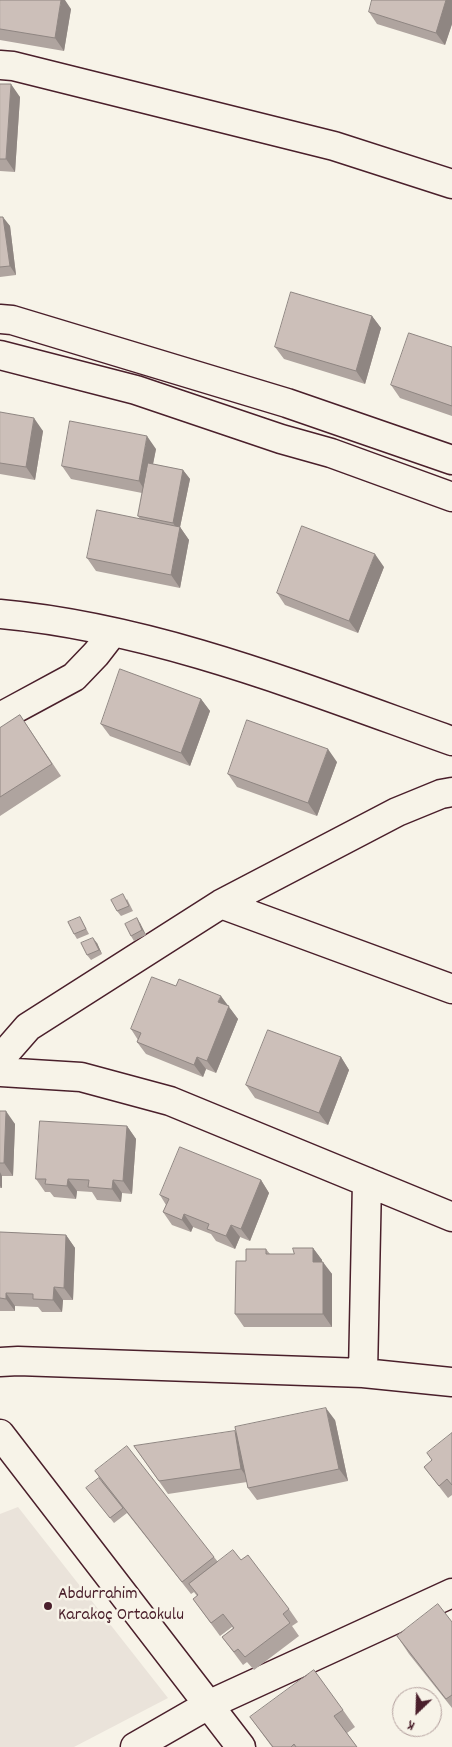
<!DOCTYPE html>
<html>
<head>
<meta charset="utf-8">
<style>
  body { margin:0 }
  #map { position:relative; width:452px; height:1747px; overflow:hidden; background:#f7f3e8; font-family:Dekko,sans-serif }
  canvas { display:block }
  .north { position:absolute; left:392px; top:1687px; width:50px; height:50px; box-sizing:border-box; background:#f7f3e8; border:1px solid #b29e9c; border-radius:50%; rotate:204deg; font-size:14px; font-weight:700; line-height:20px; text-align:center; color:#4a1f2b }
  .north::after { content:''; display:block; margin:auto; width:18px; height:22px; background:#4a1f2b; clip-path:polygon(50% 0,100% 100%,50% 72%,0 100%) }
</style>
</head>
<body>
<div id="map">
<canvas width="452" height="1747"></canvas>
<div class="north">K</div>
</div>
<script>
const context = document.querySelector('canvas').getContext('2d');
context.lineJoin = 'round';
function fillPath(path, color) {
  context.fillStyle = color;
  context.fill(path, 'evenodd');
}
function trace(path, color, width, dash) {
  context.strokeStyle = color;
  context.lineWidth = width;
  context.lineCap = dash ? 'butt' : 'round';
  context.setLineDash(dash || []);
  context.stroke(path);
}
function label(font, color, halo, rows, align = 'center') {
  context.font = font + ' Dekko,sans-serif';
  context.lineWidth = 5;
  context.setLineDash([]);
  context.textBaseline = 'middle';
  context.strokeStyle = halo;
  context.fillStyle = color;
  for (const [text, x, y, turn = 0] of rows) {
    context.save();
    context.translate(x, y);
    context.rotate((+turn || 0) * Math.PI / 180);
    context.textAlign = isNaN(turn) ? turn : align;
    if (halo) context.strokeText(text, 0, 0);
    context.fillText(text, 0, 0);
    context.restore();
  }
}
fillPath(new Path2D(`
  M18 1507 168 1698 74 1747H0V1514Z`), '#eae3da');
const minor = new Path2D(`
  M0 65 13 66 334 146 452 184
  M0 319 12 320 287 403 452 460
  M0 355 136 390 281 439 331 453 452 497
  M0 614C155 628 306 689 452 741
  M0 717 74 677 96 654 113 632
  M221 904 452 989
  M0 1059 28 1027 221 904 397 812 441 794 452 792
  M0 1072 81 1077 170 1101 452 1217
  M0 1362 18 1361 363 1373 452 1382
  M363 1373 367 1182
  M0 1434 241 1747
  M135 1747 208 1705 452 1593`);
trace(minor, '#4a1f2b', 31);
trace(minor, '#f7f3e8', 28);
fillPath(new Path2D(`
  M0 0 71 9 64 51 0 40Z
  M452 0V24L445 45 377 24 369 12Z
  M0 84 20 97 15 172 0 171Z
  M0 217 10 226 16 275 0 277Z
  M372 316 381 328 365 384 284 359 275 347Z
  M452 347V416L400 398 391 385Z
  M0 412 43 431 35 480 0 474Z
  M156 449 153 464 183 470 190 479 180 527 189 540 180 588 96 571 87 558 140 519 138 516 142 493 71 479 62 466Z
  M384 567 358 633 285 605 277 593Z
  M201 699 210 711 190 766 110 736 101 724Z
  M20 715 61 776 0 816V728Z
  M337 762 317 816 237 787 228 774Z
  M127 899 133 911 121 916 117 911Z
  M80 917 89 934 77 939 74 934Z
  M140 923 146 935 134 941 131 936Z
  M97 943 102 954 91 960 87 955Z
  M228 1006 238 1019 216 1073 206 1069 203 1077 146 1054 137 1042 138 1040 131 1029Z
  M341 1057 349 1070 328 1125 255 1098 246 1085Z
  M0 1111 15 1124 13 1176H2V1188H0Z
  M127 1126 136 1139 132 1194 122 1193 121 1202 97 1200 92 1192 77 1191 76 1199 54 1197 50 1192H45L36 1179Z
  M261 1180 269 1193 250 1241 240 1237 235 1249 216 1241 211 1234 193 1227 191 1232 172 1225 163 1212 166 1205 160 1195Z
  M0 1232 66 1235 75 1248 73 1300H63L62 1312H42L38 1307 15 1306V1311H0Z
  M313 1248 322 1260V1262L332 1274V1327H244L235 1314 246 1261 266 1249 270 1254H294Z
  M335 1420 348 1481 257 1500 248 1488 247 1482 168 1494 134 1446 236 1433Z
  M452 1433V1495L448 1498 424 1467 432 1460Z
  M95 1471 214 1557 218 1562 241 1560 289 1609 298 1622 292 1626 299 1636 254 1670 247 1662 243 1665 222 1637 233 1628 232 1627 220 1636 193 1599 197 1596 194 1592 191 1594 127 1513 114 1523 90 1493 102 1482Z
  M452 1622V1708L409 1654 397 1636Z
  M343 1710 355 1727 347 1733 357 1747H272L250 1717Z`), '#afa49f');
fillPath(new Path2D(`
  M61 0H65L71 9 64 51 55 38Z
  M446 0H452V24L445 45 436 33Z
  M11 84 20 97 15 172 6 159Z
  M3 217 10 226 16 275 10 266Z
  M372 316 381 328 365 384 356 371Z
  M34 418 43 431 35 480 26 467Z
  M147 436 156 449 147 494 139 481Z
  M183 470 190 479 179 532 173 523Z
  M180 527 189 540 180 588 171 575Z
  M375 554 384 567 358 633 349 621Z
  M201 699 210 711 190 766 181 753Z
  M328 749 337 762 317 816 308 803Z
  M137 918 140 923 146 935 142 930Z
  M93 938 97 943 102 954 99 950Z
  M221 996 238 1019 216 1073 207 1061 218 1002Z
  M197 1057 206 1069 203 1077 194 1065Z
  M341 1057 349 1070 328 1125 319 1113Z
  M6 1111 15 1124 13 1176 4 1163Z
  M127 1126 136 1139 132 1194 123 1181Z
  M0 1172 2 1176V1188L0 1186Z
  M68 1179 77 1191 76 1199 67 1186Z
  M113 1180 122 1193 121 1202 112 1189Z
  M261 1180 269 1193 250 1241 241 1229Z
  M184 1214 193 1227 191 1232 182 1220Z
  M231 1225 240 1237 235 1249 226 1236Z
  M66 1235 75 1248 73 1300 64 1288Z
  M313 1248 322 1260V1274L313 1262Z
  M323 1262 332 1274V1327L323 1314Z
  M54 1287 63 1300 62 1312 53 1300Z
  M6 1293 15 1306V1311L6 1299Z
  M326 1408 335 1420 348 1481 339 1469Z
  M235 1431 244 1444 250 1482 241 1469Z`), '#8f8682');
const building = new Path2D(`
  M0 0H61L55 38 0 29Z
  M372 0H446L436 33 369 12Z
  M0 84H11L6 159H0Z
  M0 217H3L10 266 0 267Z
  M291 292 372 316 356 371 275 347Z
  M409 333 452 347V406L391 385Z
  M0 412 34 418 26 467 0 463Z
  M70 421 147 436 139 481 62 466Z
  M148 463 183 470 173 523 138 516Z
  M97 510 180 527 171 575 87 558Z
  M302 526 375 554 349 621 277 593Z
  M120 669 201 699 181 753 101 724Z
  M20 715 52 764 0 797V728Z
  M247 720 328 749 308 803 228 774Z
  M123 894 129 906 117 911 111 900Z
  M80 917 86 929 74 934 68 922Z
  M137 918 142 930 131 936 125 924Z
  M93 938 99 950 87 955 81 943Z
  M152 977 176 986 179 979 221 996 218 1002 229 1006 207 1061 197 1057 194 1065 137 1042 141 1033 131 1029Z
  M268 1030 341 1057 319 1113 246 1085Z
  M0 1111H6L4 1163H0Z
  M40 1121 127 1126 123 1181 113 1180 112 1189 88 1187 89 1180 68 1179 67 1186 45 1184 46 1179H36Z
  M180 1147 261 1180 241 1229 231 1225 226 1236 207 1229 209 1224 184 1214 182 1220 163 1212 169 1199 160 1195Z
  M0 1232 66 1235 64 1288 54 1287 53 1300 33 1299V1294L6 1293V1299L0 1298Z
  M293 1248H313V1262H323V1314H235L236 1261H246V1249H266V1254H294Z
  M326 1408 339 1469 248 1488 235 1427Z
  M235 1431 241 1469 159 1481 134 1446Z
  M452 1433V1485L447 1479 439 1486 424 1467 432 1460 427 1453Z
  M127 1446 214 1557 182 1582 95 1471Z
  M99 1478 123 1508 110 1518 86 1488Z
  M233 1550 241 1560 248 1555 289 1609 283 1614 290 1623 245 1657 238 1649 234 1652 222 1637 234 1628 223 1614 211 1623 193 1599 198 1595 189 1584Z
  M438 1604 452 1622V1695L446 1699 397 1636Z
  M314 1670 343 1710 334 1716 357 1747H296L294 1744 291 1747H273L250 1717Z`);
fillPath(building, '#ccbfb9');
trace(building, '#8f8682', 1);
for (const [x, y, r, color] of [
  [48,1606,5,"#4a1f2b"]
]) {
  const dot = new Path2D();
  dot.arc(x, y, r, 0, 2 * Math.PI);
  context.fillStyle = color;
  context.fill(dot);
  trace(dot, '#f7f3e8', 2);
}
label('18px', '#4a1f2b', '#f7f3e8', [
  ["Abdurrahim",58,1596],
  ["Karakoç Ortaokulu",58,1617]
], 'left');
</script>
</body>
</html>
